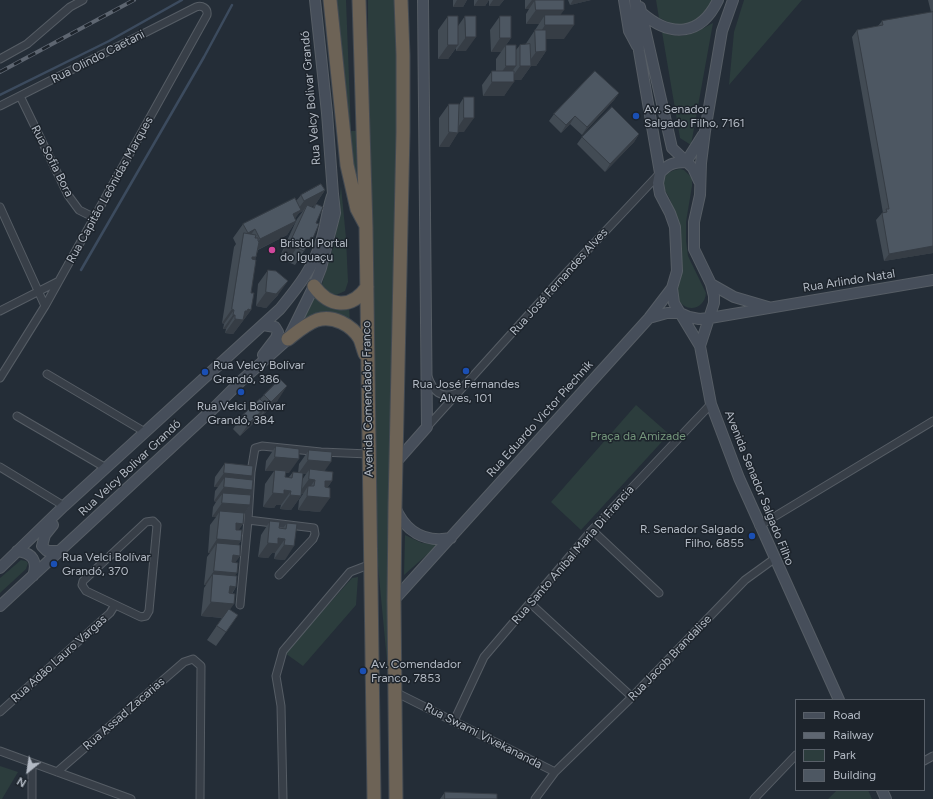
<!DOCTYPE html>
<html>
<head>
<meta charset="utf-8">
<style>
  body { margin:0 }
  #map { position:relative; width:933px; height:799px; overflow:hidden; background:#242d37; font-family:Figtree,sans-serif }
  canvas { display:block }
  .legend { position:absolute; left:795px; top:699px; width:130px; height:92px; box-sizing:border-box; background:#1d242c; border:1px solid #596069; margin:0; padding:5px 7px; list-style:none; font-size:12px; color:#b3bac4 }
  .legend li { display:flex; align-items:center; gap:8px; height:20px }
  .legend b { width:20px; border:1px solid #596069 }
  .north { position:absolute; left:8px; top:751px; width:40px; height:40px; -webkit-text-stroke:3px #1d242c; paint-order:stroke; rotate:210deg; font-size:11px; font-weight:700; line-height:16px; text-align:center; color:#b3bac4 }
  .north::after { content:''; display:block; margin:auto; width:14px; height:18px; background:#b3bac4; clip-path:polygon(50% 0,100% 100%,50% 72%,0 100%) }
</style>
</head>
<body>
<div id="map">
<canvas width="933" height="799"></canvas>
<ul class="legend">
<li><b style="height:5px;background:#464e5a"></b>Road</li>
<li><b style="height:5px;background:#5e6671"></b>Railway</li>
<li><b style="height:11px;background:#2c3d3d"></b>Park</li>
<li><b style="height:11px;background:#4d5762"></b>Building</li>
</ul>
<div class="north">N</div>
</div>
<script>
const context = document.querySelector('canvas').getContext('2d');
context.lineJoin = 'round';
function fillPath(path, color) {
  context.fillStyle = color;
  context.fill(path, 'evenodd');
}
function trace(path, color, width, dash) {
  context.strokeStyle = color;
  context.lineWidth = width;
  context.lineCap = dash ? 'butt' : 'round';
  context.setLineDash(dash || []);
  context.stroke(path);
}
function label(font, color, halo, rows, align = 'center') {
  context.font = font + ' Figtree,sans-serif';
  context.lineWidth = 3;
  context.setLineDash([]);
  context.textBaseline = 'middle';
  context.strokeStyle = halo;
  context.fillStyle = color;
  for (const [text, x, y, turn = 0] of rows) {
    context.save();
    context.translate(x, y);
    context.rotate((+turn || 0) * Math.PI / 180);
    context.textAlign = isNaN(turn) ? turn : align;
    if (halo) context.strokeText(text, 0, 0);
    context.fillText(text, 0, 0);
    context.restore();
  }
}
fillPath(new Path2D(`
  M334 0H346L351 131H356L357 181 354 182Z
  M368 0H396L398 54 389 682 378 566 368 134Z
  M656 0H712C706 16 688 28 671 24 667 22 663 19 659 18Z
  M744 0H802L729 85 734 32Z
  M713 23 691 145 680 138 662 32C683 41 694 33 713 23Z
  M680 169 684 170 692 178V186L686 222V241L688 256 706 293C705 309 686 314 678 299 674 291 680 284 681 276 682 265 681 255 680 245 678 228 676 213 669 197 667 193 662 188 663 183 663 174 672 170 680 169Z
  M341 186 346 238 348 282 345 291 336 295 327 293 322 284 335 241Z
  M313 293 349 305 350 324 299 323Z
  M636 405 669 434 581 530 551 502Z
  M405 535 422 543 439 544 404 575Z
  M21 560 26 561 28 563 26 569 0 593V578Z
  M358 577 356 605 303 666 285 653 352 578Z
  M0 766 18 772 2 799H0Z
  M837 790H868L872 799H828Z`), '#2c3d3d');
trace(new Path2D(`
  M0 95 109 41 182 0
  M81 270 204 57 232 5`), '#3c4b5e', 2.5);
const street = new Path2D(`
  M0 59 27 44 70 7 83 0
  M20 96 68 195 79 210 95 218
  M0 106 196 7C202 5 208 8 207 15L45 306 0 378
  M0 207 45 306
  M0 311 59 281
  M47 374 145 432
  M428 377C434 392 440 399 457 393
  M17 416 106 468
  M427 427 566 273 660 173
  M0 467 64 506
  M248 520 314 528 315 534 313 539 279 575
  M153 521 157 525 149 611 146 616 141 617 86 591 82 585 83 581 146 522Z
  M759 526 933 421
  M592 530 659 593
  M530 603 632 697
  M240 605 248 520 251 472 255 448 262 446 321 452 369 454
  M395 692 555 772 632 697 745 580 774 559
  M0 712 110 613 115 605
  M454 721 484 657 592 530 711 404
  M0 751 131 799
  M924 761 933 756
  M32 763V799
  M57 772 184 662 193 659 201 666 200 799
  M283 799 281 706 276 676 283 651 350 572 371 564
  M535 799 555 772
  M754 799 796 755`);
const secondary = new Path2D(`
  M624 0 629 31 637 46
  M635 0 639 51 660 173 658 183 660 194 670 213 675 227 677 271 672 288 674 303 700 346 711 404 739 478 839 700
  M640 7 672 148 693 168 699 181
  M642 13C671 38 701 36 718 0
  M686 162 703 135
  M660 173C668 164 674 162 686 162
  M711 284 734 297 768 307
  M649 318 667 313H680L689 317 699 319 710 318 933 280
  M700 346 714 303V296L711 284 694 249V222L700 195 701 163 705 131 722 31 733 0
  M263 355 276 338 278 332 275 327 263 325
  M397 461 427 427 423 0
  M395 507C405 531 424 543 451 538
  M53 525 45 535 42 546 47 551H59
  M17 551C33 553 38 561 33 576
  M0 568 64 506 280 309C298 287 315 266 322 238 326 224 327 211 332 196
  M394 600 649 318 672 288
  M0 606 215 407 241 381 288 339 314 286 321 268 335 213 333 194 327 113 315 0
  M882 790 886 799`);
const highway = new Path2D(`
  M330 0 347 165 357 209 365 224
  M359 0 366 227 374 799
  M314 286C329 307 351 310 367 287
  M288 339C297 332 306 324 317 320 333 315 352 325 360 339 362 344 363 349 365 354
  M396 799 394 600 395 507 403 132V55L401 0`);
trace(street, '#565d65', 9);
trace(secondary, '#565d65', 12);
trace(highway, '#434a52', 15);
trace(street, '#383f48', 7);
trace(secondary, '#464e5a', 10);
trace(highway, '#6d6356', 13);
const rail = new Path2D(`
  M0 72 134 0`);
trace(rail, '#5e6671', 4);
trace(rail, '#1d242c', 2.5, [8]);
fillPath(new Path2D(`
  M453 0H467L463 7H453Z
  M474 0H489L485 6H474Z
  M489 0H504L499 6H489Z
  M525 0H564L560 15 564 39H546V51L536 66H531L521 80H514L504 96H483L482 85 492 71H496V59L501 52H491L490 30 500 16 511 38 506 45 516 50 520 45H525L539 24H526V14L529 9H525Z
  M568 0H591L570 5Z
  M928 0H933V253L884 261 876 220 882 213H883L852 37 857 30 878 26 882 21 931 12Z
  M448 16 458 26 465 16 466 51H456V48L448 59H438V30Z
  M619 93 614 100 582 135 570 124 561 133 549 121 554 114Z
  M464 97H474L464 132H458L449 147H439V118L449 104 459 105Z
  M639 134 634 142 605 172 577 144 582 137Z
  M325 190 315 205 311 206 313 207 316 204V223L304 251 295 265 288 262 290 258 281 254 296 221 287 235 258 250 255 260 251 293V310L233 334 225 333 226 329H223L224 324 222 323 234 247 236 244 233 238 243 224 296 201 301 195ZM303 211 297 219 296 221 295 218 299 213Z
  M268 270 278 295 266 308 256 306 258 284Z
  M264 395 278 400 261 417 260 416 257 420 240 436 233 429 243 415 260 399Z
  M276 446 289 473H286L285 477H289L293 472 298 473 299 464 309 450 325 471 332 481 327 488 320 512 298 510 299 500 303 494H301V496L291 510 280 509 281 505H276L274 508 263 507 265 484 274 471H265L266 461ZM303 474H306L302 480Z
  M225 463 249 480 252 490 248 495 250 505 244 514 243 524 238 530 241 541 238 545 240 556 235 562V576L236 587 232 594 230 610 226 632 216 646 207 640 222 618 201 616 204 588 206 585H204L207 557 210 553H208L210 525 216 517H212L213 507 216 502 214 501 215 491 218 487H214L215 477Z
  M270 521 279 528H283L287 523 285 560 274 559 275 553H272L268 558 258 557 261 535Z
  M445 792 497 799H440Z`), '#424b54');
fillPath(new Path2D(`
  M457 0H467L463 7H453Z
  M478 0H489L485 6H474Z
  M493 0H504L499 6H489Z
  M532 0H542H535L529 9H525Z
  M573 0H591L570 5Z
  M536 10H564L554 24 545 15 539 24H526Z
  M545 25H574L564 39H536Z
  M466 37H476L466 51H456Z
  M500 38H511L501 52H491Z
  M448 45H458L448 59H438Z
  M546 51 536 66H526L536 52Z
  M506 66H516L506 80H496Z
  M520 66H531L521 80H510Z
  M492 82H514L504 96H483Z
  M619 93 614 100 582 135 587 127Z
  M575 116 570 124 561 133 566 125Z
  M464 118H474L464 132H455Z
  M449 132 458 133 449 147H439Z
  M639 134 634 142 605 172 610 164Z
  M325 190 315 205 305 210 307 205 303 211 299 213 292 223 296 221 287 235 251 253 260 239 293 214 296 212 304 201Z
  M255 229 245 243 248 233Z
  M311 237 313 238 304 251Z
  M291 240 299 244 290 258 281 254Z
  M933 246V253L884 261 889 254Z
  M252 257H256L247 271Z
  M288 281 278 295 266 308 256 306 266 292Z
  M232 309 234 310 224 324 222 323Z
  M248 309 251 310 233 334 225 333 235 319Z
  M233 315H235L226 329H223Z
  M287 386 278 400 261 417 271 402Z
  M267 406 257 420 240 436 250 422Z
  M275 457 299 459 289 473 275 472V470L274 471H265Z
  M308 460 331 462 321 476 310 469 306 474H298Z
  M224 473 252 476 243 489 252 490 242 504 223 493 216 502 214 501 224 487 225 477 218 487H214Z
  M309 479 315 480 308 490V486L303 494 299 493Z
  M325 481H332L322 495Z
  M284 490 291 491 281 505H276L274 508 263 507 273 493Z
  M290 495 301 496 291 510 280 509Z
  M307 496 330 498 320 512 298 510Z
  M222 503 250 505 240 520 220 511 216 517H212Z
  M236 523 243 524 233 538Z
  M278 538 285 539 275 553H272L268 558 258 557 268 543Z
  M217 539 241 541 231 555 217 543 210 553H208Z
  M284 545 294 546 285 560 274 559Z
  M233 555 240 556 230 570Z
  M214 571 237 573 228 587 213 574 206 585H204Z
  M230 586 236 587 226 601Z
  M211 602 234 604 224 618 201 616Z`), '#363d45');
const building = new Path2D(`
  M535 0H564V10H536Z
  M933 12V246L889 254 882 213 887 212 886 209H889L857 30 883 25 882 21Z
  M545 15H574V25H545Z
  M448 16H458V45H448Z
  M465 16H476V37H466Z
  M500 16H511V38H500Z
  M535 30H546V51L536 52Z
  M530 44 531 66H520V45Z
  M506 45H516V66H506Z
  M492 71H514V82H492Z
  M595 71 619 93 587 127 575 116 566 125 554 114Z
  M464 97H474V118H464Z
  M449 104H459L458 133 449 132Z
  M612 107 639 134 610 164 582 137Z
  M321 184 325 190 304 201 301 195Z
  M295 198 301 210 293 214 296 221 260 239 255 229 248 233 243 224Z
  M316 204 323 207 316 223 319 224 313 238 311 237 304 251 297 248 299 244 291 240 307 205 314 208Z
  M244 233 256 235 255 238H258V241L259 242 256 257H252V259L256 260 251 293H254L251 310 248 309 247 311H245L243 320 235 319V315H233L234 310 232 309Z
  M268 270 276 271 288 281 276 294 266 292Z
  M280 379 287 386 271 402 264 395Z
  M260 399 267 406 250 422 243 415Z
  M276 446 299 449V459L275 457Z
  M309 450 332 452 331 462 308 460Z
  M225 463 253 466 252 476 224 473Z
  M310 469 333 472 332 481H325V487L330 488V498L307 496 308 486H314L315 480 309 479Z
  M275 470 286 471 285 477 292 478 293 472 303 473 301 496 290 495 291 491 284 490V494L273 493Z
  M225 477 253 480 252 490 224 487Z
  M223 493 251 495 250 505 222 503Z
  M220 511 244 513 243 524 236 523V530H242L241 541 217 539Z
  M270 521 280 522 279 528 286 529 287 523 297 524 294 546 284 545 285 539 278 538V544L268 543Z
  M217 543 240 545V556L233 555 232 562 238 563 237 573 214 571Z
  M213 574 237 576 236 587 230 586 229 593 235 594 234 604 211 602Z
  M229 609 238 615 226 632 217 626Z
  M445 792 497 794V799H445Z`);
fillPath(building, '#4d5762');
trace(building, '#363d45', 1);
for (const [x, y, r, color] of [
  [636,116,4,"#1a4fb4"],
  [272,250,4,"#d1479c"],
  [466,371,4,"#1a4fb4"],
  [205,372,4,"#1a4fb4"],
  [241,392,4,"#1a4fb4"],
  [752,536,4,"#1a4fb4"],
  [54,564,4,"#1a4fb4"],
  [363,671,4,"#1a4fb4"]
]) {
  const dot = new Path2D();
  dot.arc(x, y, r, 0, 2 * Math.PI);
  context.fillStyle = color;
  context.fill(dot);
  trace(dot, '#1d242c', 1.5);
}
label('12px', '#b3bac4', '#1d242c', [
  ["Rua Olindo Caetani",98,57,-27],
  ["Rua Velcy Bolivar Grandó",311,98,-95],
  ["Rua Sofia Bora",52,161,63],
  ["Rua Capitão Leônidas Marques",110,190,-61],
  ["Rua Arlindo Natal",849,281,-9],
  ["Rua José Fernandes Alves",559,282,-48],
  ["Avenida Comendador Franco",368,399,-91],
  ["Rua Eduardo Victor Piechnik",540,419,-48],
  ["Rua Velcy Bolivar Grandó",130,468,-43],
  ["Avenida Senador Salgado Filho",759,488,68],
  ["Rua Santo Aníbal Maria Di Francia",573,555,-49],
  ["Rua Jacob Brandalise",670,658,-46],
  ["Rua Adão Lauro Vargas",59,659,-42],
  ["Rua Assad Zacarias",124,714,-41],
  ["Rua Swami Vivekananda",483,736,27]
]);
label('12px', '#b3bac4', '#1d242c', [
  ["Av. Senador",644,109],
  ["Salgado Filho, 7161",644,123],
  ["Bristol Portal",280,243],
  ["do Iguaçu",280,257],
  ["Rua Velcy Bolívar",213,365],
  ["Grandó, 386",213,379],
  ["Rua José Fernandes",466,384,"center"],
  ["Alves, 101",466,398,"center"],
  ["Rua Velci Bolívar",241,406,"center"],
  ["Grandó, 384",241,420,"center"],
  ["R. Senador Salgado",744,529,"right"],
  ["Filho, 6855",744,543,"right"],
  ["Rua Velci Bolívar",62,557],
  ["Grandó, 370",62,571],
  ["Av. Comendador",371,664],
  ["Franco, 7853",371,678]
], 'left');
label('12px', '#74967b', '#1d242c', [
  ["Praça da Amizade",638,436]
]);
</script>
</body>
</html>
